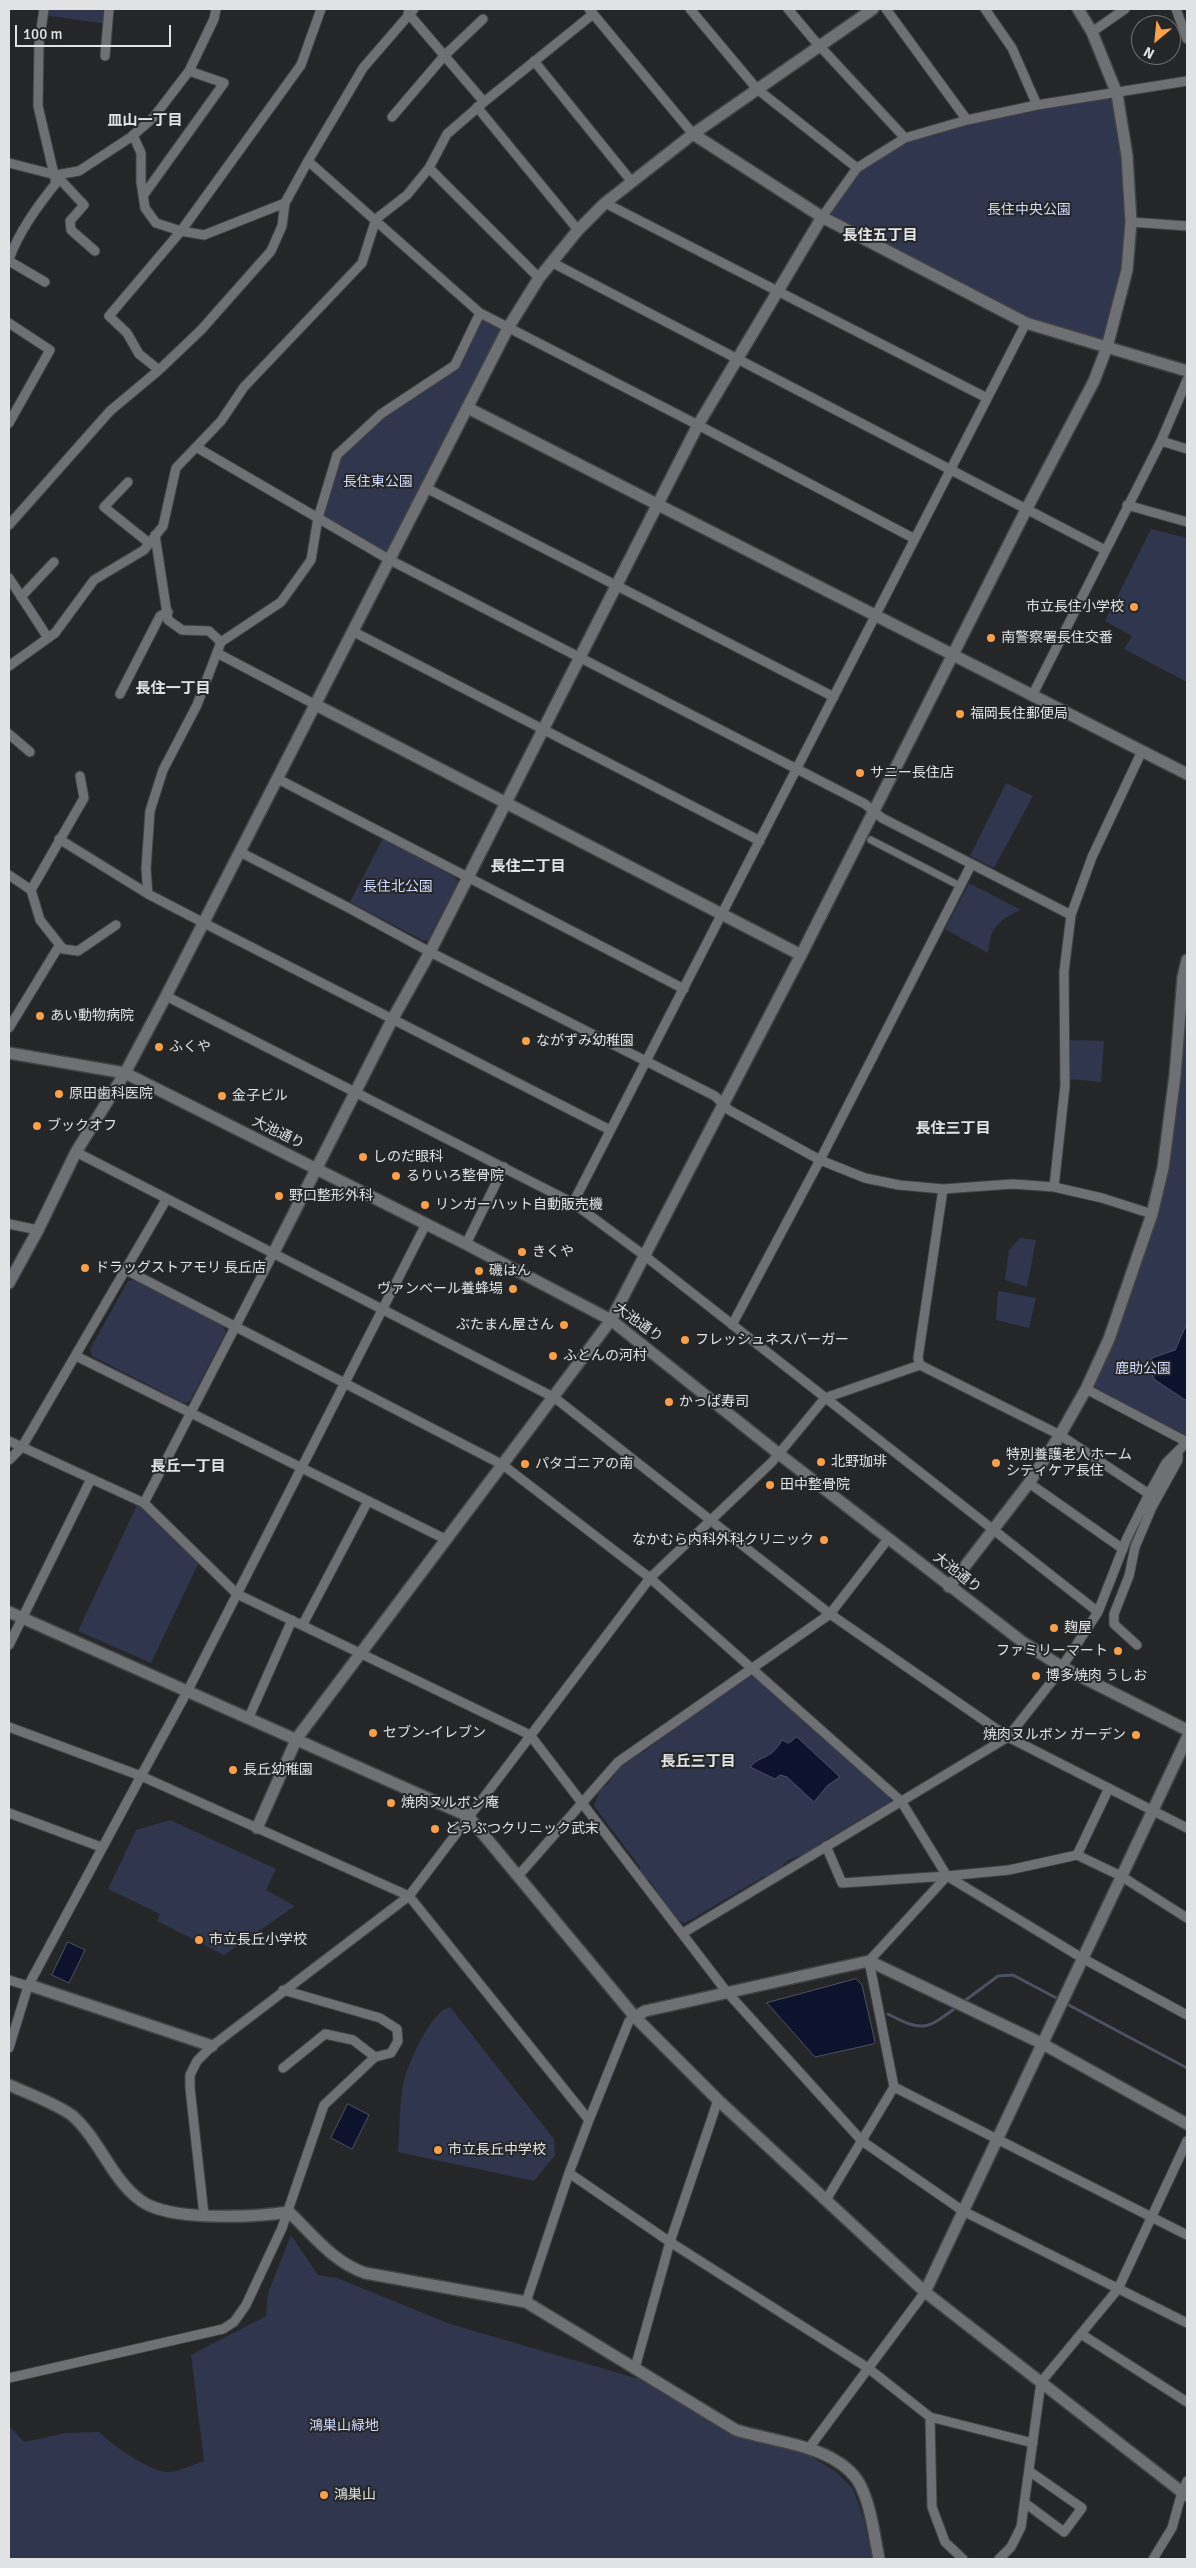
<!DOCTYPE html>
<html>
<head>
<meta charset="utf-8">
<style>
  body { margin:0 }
  #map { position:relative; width:1196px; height:2568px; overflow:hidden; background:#252628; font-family:Signika,sans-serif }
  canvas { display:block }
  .frame { position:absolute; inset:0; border:10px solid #e1e2e4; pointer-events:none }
  .north { position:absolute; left:1131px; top:15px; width:50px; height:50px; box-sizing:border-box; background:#252628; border:1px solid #707173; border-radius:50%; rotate:208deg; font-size:14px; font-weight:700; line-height:20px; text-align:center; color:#e1e2e4 }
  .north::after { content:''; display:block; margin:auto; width:18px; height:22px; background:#f8a04b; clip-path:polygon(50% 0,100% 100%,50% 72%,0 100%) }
  .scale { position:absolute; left:15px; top:25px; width:156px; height:22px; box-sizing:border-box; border:2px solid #e1e2e4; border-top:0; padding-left:6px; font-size:15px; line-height:18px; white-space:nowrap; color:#e1e2e4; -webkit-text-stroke:4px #252628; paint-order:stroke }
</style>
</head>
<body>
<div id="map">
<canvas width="1196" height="2568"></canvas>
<div class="frame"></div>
<div class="north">N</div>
<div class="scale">100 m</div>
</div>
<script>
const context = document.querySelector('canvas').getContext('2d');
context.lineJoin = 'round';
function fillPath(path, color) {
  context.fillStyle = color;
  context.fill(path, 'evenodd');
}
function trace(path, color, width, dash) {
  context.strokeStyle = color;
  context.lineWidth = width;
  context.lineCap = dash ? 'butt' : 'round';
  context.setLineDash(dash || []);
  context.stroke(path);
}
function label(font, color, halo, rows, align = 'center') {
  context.font = font + ' Signika,"Noto Sans JP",sans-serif';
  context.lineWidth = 4;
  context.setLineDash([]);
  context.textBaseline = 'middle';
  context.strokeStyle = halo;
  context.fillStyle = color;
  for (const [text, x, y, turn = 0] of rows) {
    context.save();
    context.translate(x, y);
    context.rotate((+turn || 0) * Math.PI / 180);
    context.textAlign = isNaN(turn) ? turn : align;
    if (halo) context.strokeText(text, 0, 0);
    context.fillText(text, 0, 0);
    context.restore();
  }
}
fillPath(new Path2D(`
  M44 9H109L108 24 43 15Z
  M1116 91 1131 222 1107 347 1026 323 822 217 857 168 905 138Z
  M480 313 508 328 390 560 318 518 337 455 381 414 455 365Z
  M1151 529 1187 538V682L1124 649 1132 636 1105 621Z
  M1006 783 1033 796 994 868 970 856Z
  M383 838 456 878 458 882 428 940 424 941 350 902Z
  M969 883 1021 910C998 920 990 928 988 953L945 929Z
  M1187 960V1442L1086 1389 1152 1214Z
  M1069 1040 1104 1041 1101 1082 1070 1079Z
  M1020 1238 1036 1240 1027 1287 1005 1280 1009 1250Z
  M137 1279 222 1325 226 1332 190 1401 184 1403 92 1356 90 1349 128 1281Z
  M998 1291 1036 1298 1029 1328 996 1320Z
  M137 1505 144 1506 199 1562 151 1663 78 1631Z
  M753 1672 890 1797 891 1801 819 1844C811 1856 796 1854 785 1863 781 1868 778 1874 771 1876 770 1876 763 1877 763 1877L685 1923C672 1920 658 1892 649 1880L647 1881 638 1871 640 1867 594 1806 600 1790C613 1782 615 1769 627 1760 633 1756 640 1755 646 1750 681 1723 717 1697 753 1672Z
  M170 1820 276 1869 266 1890 295 1906 224 1955 157 1921 160 1914 108 1889 136 1830Z
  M450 2007 554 2139 555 2155 534 2181 398 2152C400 2130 399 2093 406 2074 412 2056 431 2012 450 2007Z
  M291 2235 318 2275 337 2278 450 2324 646 2381 744 2438 802 2451 835 2471 853 2489 864 2519 872 2559H9V2426L24 2442 66 2433 99 2432C111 2444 153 2474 170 2472 181 2471 194 2464 204 2461L191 2355 266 2316 268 2293Z`), '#2f364e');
const water = new Path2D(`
  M1187 1323V1401L1155 1380 1149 1369 1152 1358 1175 1350Z
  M797 1737 840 1777 827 1786 814 1802 787 1777 780 1775 775 1779 750 1767C762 1754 771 1760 782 1740L788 1743Z
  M68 1942 85 1950 69 1983 52 1975Z
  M856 1979 862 1985 875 2042 873 2044 815 2057 767 2003Z
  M348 2104 369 2115 352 2149 331 2138Z`);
fillPath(water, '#0e132d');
trace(water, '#4d5164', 1);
trace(new Path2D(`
  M963 2002 998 1976 1013 1975 1060 2000
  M1065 2003 1187 2068
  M888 2014C924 2033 927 2029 958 2006`), '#4d5164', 3);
const pedestrian = new Path2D(`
  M871 840 960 886`);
const minor = new Path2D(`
  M589 9 693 134
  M690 9 757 89 857 168
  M788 9 814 40 905 138
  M886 9 967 120
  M985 9 1012 48 1037 105
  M1176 9 1187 39
  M408 13 484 102
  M1092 32 1125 9
  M105 56 109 9
  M534 61 632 182
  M477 107 578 230
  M392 117 444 56 483 19
  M133 135 141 153V182L145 208 156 223 181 231 204 235 285 203 308 161 480 313 455 365 381 414 337 455 318 518 311 560 281 602 221 642
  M308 161 363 68 414 9
  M9 163 56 175 79 171 131 137 153 118 189 71 214 19 216 9
  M429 168 539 278
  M56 175 84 205 70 221 71 230 95 251
  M143 196 224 83 189 71
  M605 203 987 398
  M822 217 857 168 905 138 967 120 1037 105 1187 81
  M1131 222 1187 226
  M9 259C20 230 37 207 56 183L38 106 39 44 44 9
  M9 261 45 282
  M551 262 1105 550
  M480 313 698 425 915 539
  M9 323 50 350 9 423
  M159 370 201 330 271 251 282 226 285 203
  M1187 380 1161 441 1187 449
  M196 447 390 560 865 804 882 818 1071 915 1064 972 1065 1086 1054 1187
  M128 482 104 507 149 543
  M428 489 834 697
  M1127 505 1187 522
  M9 525 110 411 159 370 139 354 127 333 109 316 181 231 301 65 321 9
  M9 578 48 638
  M21 597 54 562
  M354 632 760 841
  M217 653 316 705
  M9 666 55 633 94 580 144 550 163 526 176 468 221 421 244 387 362 263 376 219 407 195 429 168 447 134 484 102 593 14
  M120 694 160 616 168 612
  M1033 694 1161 441
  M9 734 30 752
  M278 779 684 989
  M59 839 148 894 204 923 610 1130
  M240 852 347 907 430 952 715 1096 729 1110 820 1160 865 1178 899 1185 943 1189 1013 1184 1054 1187 1102 1198 1152 1214
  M9 875 31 890 40 920 63 949 78 951 116 925
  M31 890 84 798 80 776
  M148 894 146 869 150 811 163 770 197 705 221 642 209 631 182 630 168 620 155 535
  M1071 915 1092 857 1142 751
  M166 996 573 1203 645 1256 1098 1612
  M9 1028 59 946
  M76 1152 555 1398 830 1614 1008 1737 1187 1828
  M573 1203 1026 323
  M9 1224 38 1230
  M466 1244 504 1167
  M126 1270 503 1465 650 1578 901 1801 947 1876 1082 1958 1187 2015
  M732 1325 820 1160 971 865
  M76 1356 447 1540
  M920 1365 918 1358 943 1189
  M9 1441 144 1503 237 1594 530 1735 726 1991 862 2141 963 2211 1187 2323
  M9 1460 22 1447 166 1200
  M1029 1483 1123 1549
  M144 1503 273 1254
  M303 1624 368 1501
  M9 1645 91 1479
  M1137 1645 1114 1624V1614L1129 1576 1135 1547 1152 1507 1178 1460V1451
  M249 1717 292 1620
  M9 1727 141 1776 188 1690 426 1224
  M9 1813 101 1847
  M826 1846 842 1883 947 1876 1009 1870 1077 1855 1121 1876 1187 1918
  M1077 1855 1109 1788
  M518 1876 618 1762 830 1614 888 1539
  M947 1876 869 1961 894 2087 1187 2235
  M683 1933 1008 1737 1056 1676 1098 1612 1127 1538 1149 1494
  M9 1980 28 1986
  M9 2048 28 1986 141 1776 409 1896 589 2120 629 2021 635 2017
  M283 2068 325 2034 353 2040 375 2057
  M589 2120 569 2173 670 2242 868 2368 930 2417 932 2507 945 2542 963 2559
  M826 2200 894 2087
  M204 2215 190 2088V2075L197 2061 212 2046 409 1896 650 1578 772 1462 825 1398 920 1365 1060 1435 1149 1494 1166 1463 1187 1442 1086 1389
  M526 2302 569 2173
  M1081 2334 1187 2402
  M635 2368 670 2242 718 2100
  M9 2378 223 2329 234 2322 246 2305 282 2228 324 2105 375 2057 391 2053 398 2041 397 2029 380 2018 283 1990
  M930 2417 1033 2443
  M809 2448 925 2292
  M1025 2503 1064 2532 1082 2508 1029 2471
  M999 2559 1011 2547 1021 2527 1041 2382 1118 2289 1187 2141
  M1153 2559 1172 2528 1182 2492 1187 2481`);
const tertiary = new Path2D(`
  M693 134 822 217 1026 323 1187 371
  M468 408 1187 774
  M316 705 801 955
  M9 1053 125 1073 466 1244 611 1320 779 1454 1024 1643 1062 1667 1187 1730
  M273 1254 392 1020 430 952 698 425 822 217
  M9 1283 38 1230 76 1152 125 1073 166 996 508 328 539 278 578 230 605 203 693 134 873 9
  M949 1587 1029 1483 1060 1435 1086 1389 1109 1339 1152 1214 1163 1168 1175 1075 1183 977 1187 960
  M9 1612 468 1816 635 2017 718 2100 925 2292 1187 2496
  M257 1828 297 1738 611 1320 801 955 1026 510 1094 381 1107 347 1127 270 1131 222 1127 156 1117 94 1092 32 1078 9
  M29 1985 212 2046
  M635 2017 645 2011 869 1961 1041 2043 1187 2124
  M9 2085C25 2092 62 2106 74 2117 100 2141 111 2178 140 2200 168 2222 255 2217 289 2212 313 2235 333 2262 365 2273L526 2302 736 2430C774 2442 834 2445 858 2481 871 2503 874 2535 879 2559
  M925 2292 1187 1738`);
trace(pedestrian, '#414244', 9);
trace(minor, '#414244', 11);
trace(tertiary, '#414244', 14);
trace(pedestrian, '#6f7073', 7);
trace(minor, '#6f7073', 9);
trace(tertiary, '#6f7073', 11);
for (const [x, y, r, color] of [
  [1134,607,5,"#f8a04b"],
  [991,638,5,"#f8a04b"],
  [960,714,5,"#f8a04b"],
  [860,773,5,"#f8a04b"],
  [40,1016,5,"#f8a04b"],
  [526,1041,5,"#f8a04b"],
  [159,1047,5,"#f8a04b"],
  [59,1094,5,"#f8a04b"],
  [222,1096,5,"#f8a04b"],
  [37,1126,5,"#f8a04b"],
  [363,1157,5,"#f8a04b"],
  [396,1176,5,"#f8a04b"],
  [279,1196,5,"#f8a04b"],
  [425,1205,5,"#f8a04b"],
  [522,1252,5,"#f8a04b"],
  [85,1268,5,"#f8a04b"],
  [479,1271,5,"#f8a04b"],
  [513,1289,5,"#f8a04b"],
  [564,1325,5,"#f8a04b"],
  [685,1340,5,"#f8a04b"],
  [553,1356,5,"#f8a04b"],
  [669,1402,5,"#f8a04b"],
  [821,1462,5,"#f8a04b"],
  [996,1463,5,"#f8a04b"],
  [525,1464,5,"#f8a04b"],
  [770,1485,5,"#f8a04b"],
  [824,1540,5,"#f8a04b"],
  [1054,1628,5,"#f8a04b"],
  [1118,1651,5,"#f8a04b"],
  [1036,1676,5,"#f8a04b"],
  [373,1733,5,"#f8a04b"],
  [1136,1735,5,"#f8a04b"],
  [233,1770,5,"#f8a04b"],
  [391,1803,5,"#f8a04b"],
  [435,1829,5,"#f8a04b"],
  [199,1940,5,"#f8a04b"],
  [438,2150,5,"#f8a04b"],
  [324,2495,5,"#f8a04b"]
]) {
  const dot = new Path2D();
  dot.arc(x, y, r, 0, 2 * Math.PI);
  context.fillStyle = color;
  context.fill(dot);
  trace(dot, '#252628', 2);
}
label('14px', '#d0dafd', '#252628', [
  ["長住中央公園",1029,210],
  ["長住東公園",378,482],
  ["長住北公園",398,887],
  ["鹿助公園",1143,1369],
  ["鴻巣山緑地",344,2426]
]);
label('14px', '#e1e2e4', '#252628', [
  ["市立長住小学校",1124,607,"right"],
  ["南警察署長住交番",1001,638],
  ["福岡長住郵便局",970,714],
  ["サニー長住店",870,773],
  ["あい動物病院",50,1016],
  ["ながずみ幼稚園",536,1041],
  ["ふくや",169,1047],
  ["原田歯科医院",69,1094],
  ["金子ビル",232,1096],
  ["ブックオフ",47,1126],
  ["しのだ眼科",373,1157],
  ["るりいろ整骨院",406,1176],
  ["野口整形外科",289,1196],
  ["リンガーハット自動販売機",435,1205],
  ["きくや",532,1252],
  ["ドラッグストアモリ 長丘店",95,1268],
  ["磯はん",489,1271],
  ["ヴァンベール養蜂場",503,1289,"right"],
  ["ぶたまん屋さん",554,1325,"right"],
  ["フレッシュネスバーガー",695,1340],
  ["ふとんの河村",563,1356],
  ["かっぱ寿司",679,1402],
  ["特別養護老人ホーム",1006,1455],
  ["シティケア長住",1006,1471],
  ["北野珈琲",831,1462],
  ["パタゴニアの南",535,1464],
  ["田中整骨院",780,1485],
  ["なかむら内科外科クリニック",814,1540,"right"],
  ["麹屋",1064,1628],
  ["ファミリーマート",1108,1651,"right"],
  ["博多焼肉 うしお",1046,1676],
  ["セブン-イレブン",383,1733],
  ["焼肉ヌルボン ガーデン",1126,1735,"right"],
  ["長丘幼稚園",243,1770],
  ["焼肉ヌルボン庵",401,1803],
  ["どうぶつクリニック武末",445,1829],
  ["市立長丘小学校",209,1940],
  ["市立長丘中学校",448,2150],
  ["鴻巣山",334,2495]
], 'left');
label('14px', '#e1e2e4', '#252628', [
  ["大池通り",278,1133,26],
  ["大池通り",638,1323,36],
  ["大池通り",957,1573,38]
]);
label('bold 15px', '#e1e2e4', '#252628', [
  ["皿山一丁目",145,121],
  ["長住五丁目",880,236],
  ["長住一丁目",173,689],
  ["長住二丁目",528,867],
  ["長住三丁目",953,1129],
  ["長丘一丁目",188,1467],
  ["長丘三丁目",698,1762]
]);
</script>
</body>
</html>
